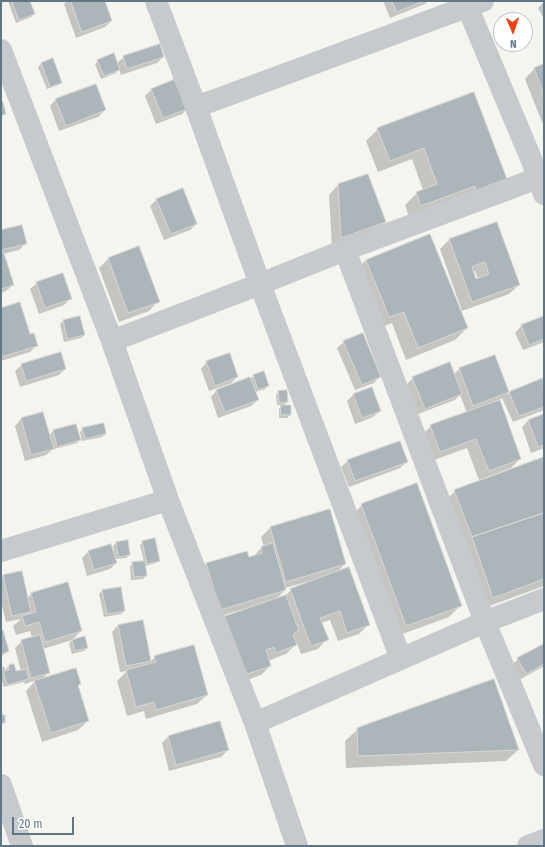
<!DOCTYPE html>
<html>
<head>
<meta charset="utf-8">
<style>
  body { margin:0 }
  #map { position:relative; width:545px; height:847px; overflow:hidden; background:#f5f5f0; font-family:"Fira Sans Condensed",sans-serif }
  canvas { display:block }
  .frame { position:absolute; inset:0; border:2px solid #617684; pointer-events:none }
  .north { position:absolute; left:493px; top:12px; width:40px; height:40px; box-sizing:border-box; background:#fff; border:1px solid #c0c8ce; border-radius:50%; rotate:178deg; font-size:11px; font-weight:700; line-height:16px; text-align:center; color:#617684 }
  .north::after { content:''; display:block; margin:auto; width:14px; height:18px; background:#f23f13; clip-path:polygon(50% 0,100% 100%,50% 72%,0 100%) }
  .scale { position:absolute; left:12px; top:817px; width:62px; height:18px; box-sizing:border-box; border:2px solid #617684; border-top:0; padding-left:5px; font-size:12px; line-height:14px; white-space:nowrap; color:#617684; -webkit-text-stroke:3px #fff; paint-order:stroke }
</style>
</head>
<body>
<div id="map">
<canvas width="545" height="847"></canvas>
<div class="frame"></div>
<div class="north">N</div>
<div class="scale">20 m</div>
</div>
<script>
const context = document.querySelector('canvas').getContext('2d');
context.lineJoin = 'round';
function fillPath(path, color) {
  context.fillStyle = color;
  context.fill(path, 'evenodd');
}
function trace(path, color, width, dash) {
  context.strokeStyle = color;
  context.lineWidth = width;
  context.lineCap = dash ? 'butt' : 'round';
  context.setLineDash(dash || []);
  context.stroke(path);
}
fillPath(new Path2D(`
  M8 1H29L34 14 31 17 16 23Z
  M67 1H104L111 21 105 27 76 38 64 4Z
  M383 1H428L425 4 390 18Z
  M544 2V19L538 8Z
  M124 57H163L157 63 121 75 119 69 116 73 101 79 95 64 98 61 117 63Z
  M52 59 61 82 58 85 47 89 38 67 41 64Z
  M544 65V127L525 79 534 69Z
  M177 79 189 107 182 114 156 124 145 96 151 90Z
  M56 99 105 110 98 117 59 131 50 106Z
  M378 129 507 181 409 217 405 205 417 193 423 190 412 159 378 172 366 141Z
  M338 185 385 222 376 232 332 247 329 195Z
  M157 199 196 224 190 230 164 240 150 206Z
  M497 223 519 285 509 294 462 311 440 249 449 240ZM475 271 478 279 476 280 473 272Z
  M1 231 25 244 19 250 3 254 13 285 6 291 1 293Z
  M108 259 158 301 149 311 119 322 99 268Z
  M366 260 467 328 455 340 406 360 392 323 377 329 354 272Z
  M37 283 71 298 64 305 39 314 30 289Z
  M1 309 29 336 37 345 30 352 1 361Z
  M544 317V342L523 350 515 333 521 326Z
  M63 321 84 335 81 338 64 342 60 324Z
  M344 342 380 376 374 383 355 390 337 348Z
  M494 356 508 394 542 380 544 384V410L513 422 502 398 499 400 520 459 511 468 479 480 467 448 431 461 421 436 431 426 467 413 460 395 455 400 418 414 407 384 413 378 454 374 459 369Z
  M207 362 237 377 231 383 209 391 201 369Z
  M22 365 65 369 59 375 20 387 15 371Z
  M263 372 268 386 265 389 255 392 258 400 251 406 218 418 211 397 217 390 251 378 253 376Z
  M371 388 380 411 373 417 355 424 347 401 353 395Z
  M279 392 287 402 283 406 290 415 287 418H279V409L283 405H277L276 395Z
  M42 413 49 436 53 431 75 425 80 440 77 443 54 449V448L46 455 25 461 15 426 21 419Z
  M544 415V448L531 453 522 427 528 421Z
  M83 429 105 434 102 437 82 441 80 432Z
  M544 458V586L481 609 445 501 455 491Z
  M348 461 407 462 400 468 349 487 341 467Z
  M362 505 461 605 449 617 394 637 350 517Z
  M270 528 345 564 336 573 369 624 359 634 338 641 330 620 321 623 327 639 318 649 301 654 297 643 286 654 268 661 270 666 261 675 235 684 247 608 210 619 197 573 206 564 253 557 261 548 264 547 261 537ZM306 582V584L291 590 284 597 276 599 285 590V588Z
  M143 542 159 560 156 563 145 566 146 576 143 579 131 580 130 566 133 563 144 562 140 545Z
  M116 543 129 555 126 558 115 559 116 563 110 569 87 576 82 558 88 552 114 551 113 546Z
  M3 576 27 599 31 594 67 584 81 631 72 640 43 649 49 672 41 680 80 684 77 687 88 721 78 730 42 742 26 691 36 680 25 684 24 682 4 687 1 678V669L3 668 4 672 6 671V669L9 666 15 673 21 671 15 648 22 641 32 638 30 631 16 635 13 626 21 619 6 622 1 601V578Z
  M102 591 124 611 121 614 104 617 99 594Z
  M142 621 150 662 155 657 207 695 197 704 146 719 144 711 127 716 117 681 127 671 120 672 112 632 118 625Z
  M1 631 8 651 5 654 1 656Z
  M72 640 87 648 84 651 72 654 69 644Z
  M544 645V666L519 680 511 666 518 659Z
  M358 729 518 750 506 761 346 768 345 741Z
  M168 737 228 750 221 757 169 771 162 743Z`), '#0003');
const building = new Path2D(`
  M12 1H30L35 14 19 20Z
  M71 1H105L112 21 82 32Z
  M392 1H424L397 12Z
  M160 44 164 57 127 69 123 56Z
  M114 53 120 70 104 76 97 60Z
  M53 58 62 83 50 87 41 63Z
  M544 64V95L534 68Z
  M178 78 190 108 163 118 151 89Z
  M96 84 106 110 66 126 55 99Z
  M474 92 508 182 477 193 475 186 421 206 416 192 437 184 424 148 390 161 377 128Z
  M3 102 6 114 1 116V103Z
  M368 174 386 222 341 238 338 184Z
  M183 188 197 224 171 234 156 199Z
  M497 222 520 285 472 302 449 239ZM485 262 489 274 476 279 472 267Z
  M22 225 27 244 1 250V230Z
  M430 234 468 328 418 348 404 312 389 317 366 260Z
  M139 246 160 302 128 313 108 258Z
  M4 253 14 285 1 289V254Z
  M63 273 72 299 45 308 36 282Z
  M20 302 30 334 34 333 38 346 1 357V308Z
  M80 316 85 335 67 339 63 320Z
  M544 316V339L529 345 521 325Z
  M363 333 381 377 362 385 343 341Z
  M61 352 66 369 26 381 21 364Z
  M230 353 238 377 215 386 206 361Z
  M495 355 509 392 473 406 459 368Z
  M450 362 462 394 425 409 412 377Z
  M264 371 269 386 258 390 253 375Z
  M250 377 259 400 225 412 216 390Z
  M543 378 544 407 519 416 509 392Z
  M372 387 381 411 362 418 353 394Z
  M287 390 288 402 279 403 278 391Z
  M500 400 521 459 489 471 476 439 440 452 430 425Z
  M281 405H291V415H281Z
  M43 412 54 449 31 455 21 418Z
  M544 414V445L538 447 528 420Z
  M104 423 106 434 85 439 82 428Z
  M76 424 81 440 57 447 53 430Z
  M400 441 408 462 355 481 347 460Z
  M544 457V513L472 537 454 490Z
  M417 483 462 606 406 626 361 504Z
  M330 509 346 564 286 582 270 527Z
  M544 513V579L493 598 472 537Z
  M155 538 160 561 147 564 142 541Z
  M128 540 130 555 118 557 116 542Z
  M273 543 286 590 220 610 206 563 247 551 249 557 262 553 261 547Z
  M111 544 117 563 94 570 88 551Z
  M145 561 147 576 134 577 132 562Z
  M349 567 370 625 347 633 340 611 320 618 329 640 311 646 290 589Z
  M22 571 31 612 12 616 3 575Z
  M68 582 82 631 45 642 39 622 25 626 22 616 36 612 31 593Z
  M121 587 125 611 107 614 102 590Z
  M286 595 299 631 293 634 297 645 276 653 274 647 266 650 271 666 244 675 223 617Z
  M143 620 151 661 126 666 118 625Z
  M1 630H3L9 651 1 654Z
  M40 635 50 673 31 678 21 640Z
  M85 636 88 648 75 651 72 640Z
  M544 644V664L526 674 517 658Z
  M194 645 208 695 156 710 154 702 136 707 126 670 156 662 154 656Z
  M14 664 16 671 26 669 29 679 7 685 2 667H4L5 671 9 670V665Z
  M76 668 81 684 78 685 89 721 51 733 34 681Z
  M494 679 519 750 358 756 357 728Z
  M1 706 2 715H5V723H1Z
  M220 721 229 750 176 765 168 736Z`);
fillPath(building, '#acb5b9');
trace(building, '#d6d6d3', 1);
trace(new Path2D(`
  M156 1 196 107 260 284 401 659
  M465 1 532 161 544 194
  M1 50 112 341 168 500 255 723 297 846
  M196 107 483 1
  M345 250 485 622 544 765
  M112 341 260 284 345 250 538 178
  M1 551 168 500
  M255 723 485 622 544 599
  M1 785 22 846
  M528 846 544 840`), '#c7cacd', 22);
</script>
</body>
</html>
